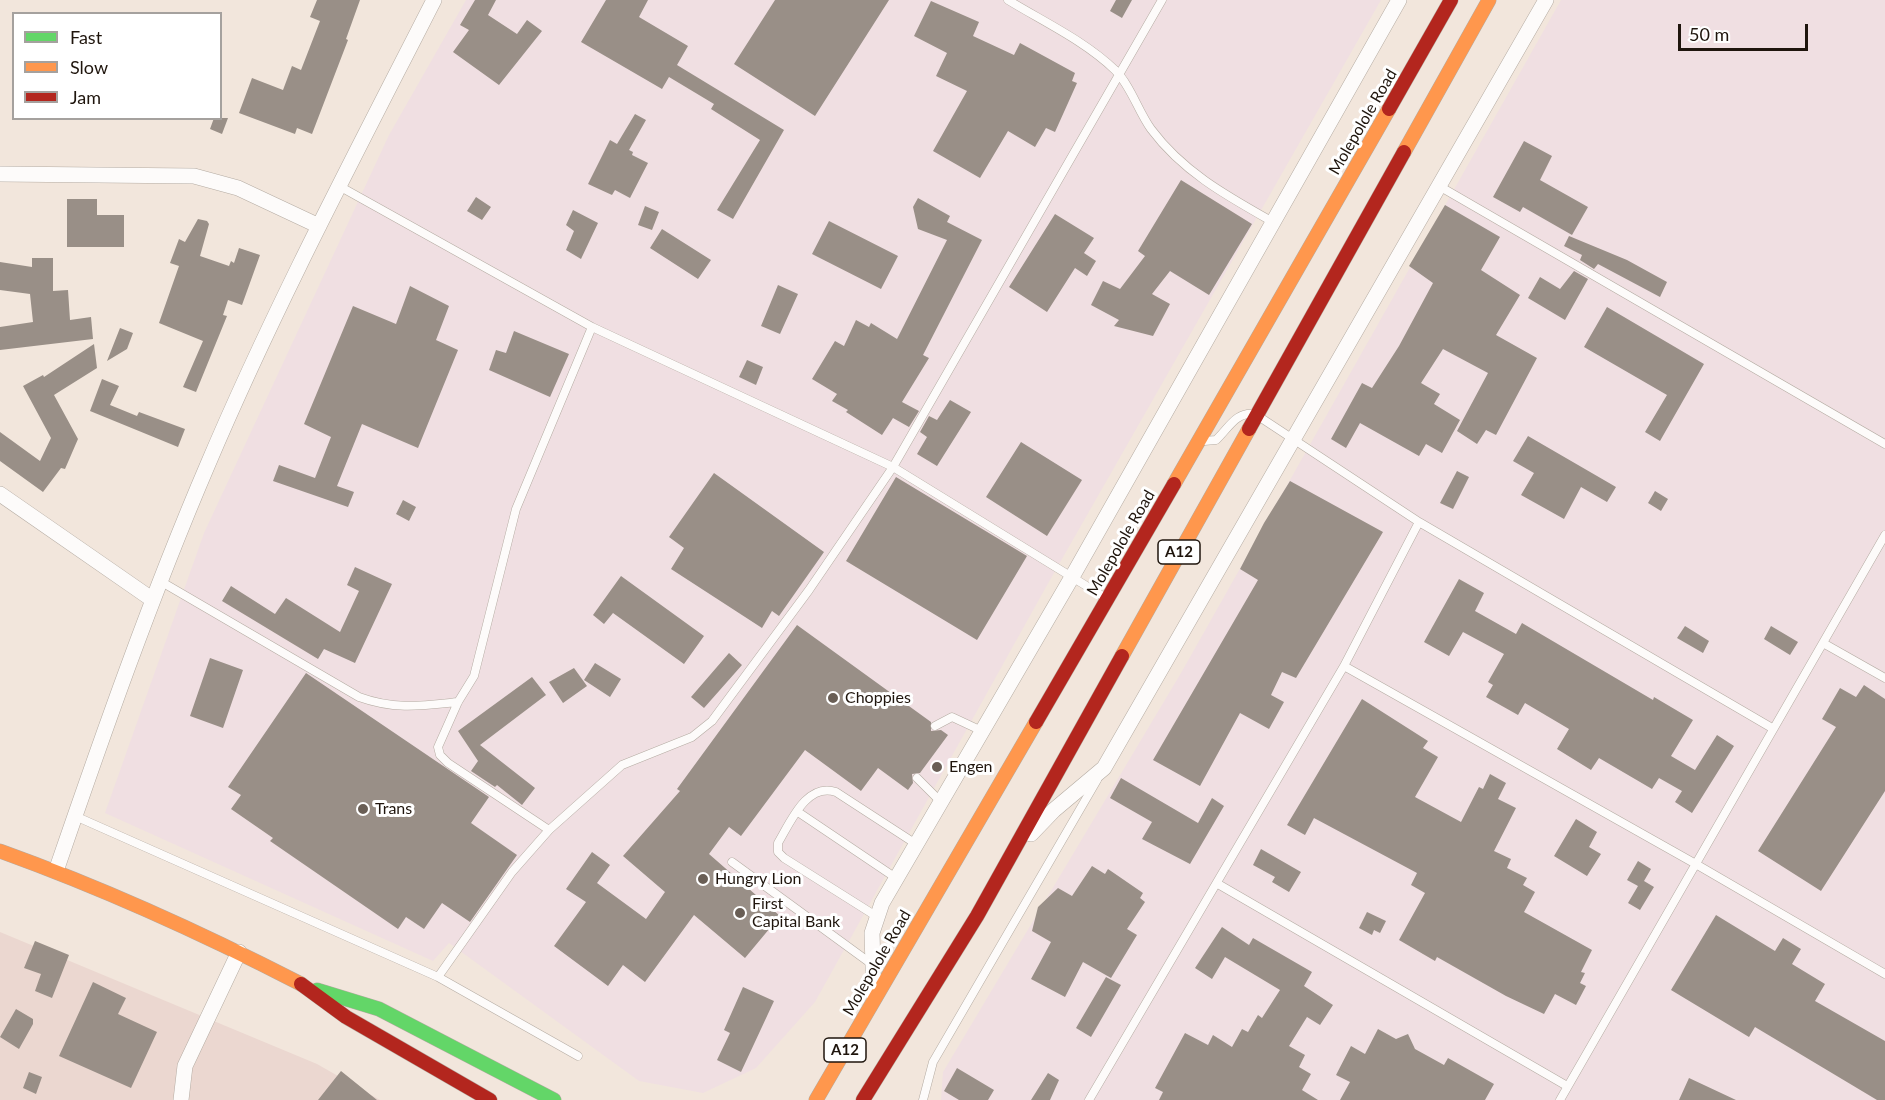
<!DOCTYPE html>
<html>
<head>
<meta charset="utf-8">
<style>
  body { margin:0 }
  #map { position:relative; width:1885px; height:1100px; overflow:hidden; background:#f2e6dc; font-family:Lato,sans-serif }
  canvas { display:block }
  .legend { position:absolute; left:12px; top:12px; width:210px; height:108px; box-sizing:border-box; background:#fff; border:2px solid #a5a19e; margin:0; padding:8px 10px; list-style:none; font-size:18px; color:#1f150d }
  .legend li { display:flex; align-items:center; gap:12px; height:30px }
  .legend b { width:30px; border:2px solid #a5a19e }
  .scale { position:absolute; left:1678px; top:24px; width:130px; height:27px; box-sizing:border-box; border:3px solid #1f150d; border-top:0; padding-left:8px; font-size:18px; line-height:21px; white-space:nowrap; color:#1f150d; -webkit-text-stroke:4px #fff; paint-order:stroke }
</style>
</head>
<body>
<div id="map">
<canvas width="1885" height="1100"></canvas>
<ul class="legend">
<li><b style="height:8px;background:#63d668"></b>Fast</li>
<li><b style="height:8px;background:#ff974d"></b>Slow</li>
<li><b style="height:8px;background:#b3261e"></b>Jam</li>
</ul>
<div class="scale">50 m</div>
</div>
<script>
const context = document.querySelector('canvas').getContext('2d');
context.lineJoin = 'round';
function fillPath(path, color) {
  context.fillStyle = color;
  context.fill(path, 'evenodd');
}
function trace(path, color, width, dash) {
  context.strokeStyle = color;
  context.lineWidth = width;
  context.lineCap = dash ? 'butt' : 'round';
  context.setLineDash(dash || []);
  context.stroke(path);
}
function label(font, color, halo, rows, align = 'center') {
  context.font = font + ' Lato,sans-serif';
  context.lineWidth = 6;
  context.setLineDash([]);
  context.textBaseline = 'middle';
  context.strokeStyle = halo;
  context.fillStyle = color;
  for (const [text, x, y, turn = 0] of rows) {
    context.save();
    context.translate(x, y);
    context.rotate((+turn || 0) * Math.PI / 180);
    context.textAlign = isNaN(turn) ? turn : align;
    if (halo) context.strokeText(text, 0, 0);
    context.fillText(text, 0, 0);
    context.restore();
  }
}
fillPath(new Path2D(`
  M0 932 317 1064 380 1100H0Z`), '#ebd7d0');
fillPath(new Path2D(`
  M466 0H1381L1046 587 815 1002 756 1068 703 1093 639 1081 449 943 433 961 105 813 204 533 389 135Z
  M1561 0H1885V1100H941L943 1072 1181 673Z`), '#f0dfe2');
fillPath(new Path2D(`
  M317 0H360L346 39 348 40 312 134 297 128 295 134 239 113 252 78 283 90 292 66 301 70 320 21 310 17Z
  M475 0H496L488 15 517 34 527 20 542 31 499 85 453 52 469 30 460 25Z
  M606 0H648L639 17 688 46 677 65 784 130 733 219 717 210 760 140 711 109 714 104 669 77 662 89 581 42Z
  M775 0H889L815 116 734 64Z
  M1116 0H1132L1122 18 1110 11Z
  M931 1 979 22 973 36 1014 55 1020 43 1075 73 1072 81 1077 83 1055 132 1046 128 1035 147 1008 131 980 178 933 151 967 91 936 76 947 53 914 36Z
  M635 114 646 120 629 150 633 152 632 155 648 163 630 198 615 190 612 195 588 184 610 140 617 144Z
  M214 118H228L222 134 210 129Z
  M1524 141 1552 156 1540 180 1588 207 1572 235 1523 207 1520 212 1493 197Z
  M1181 180 1252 224 1209 295 1170 271 1152 294 1170 304 1153 336 1114 326 1119 320 1091 305 1103 281 1120 289 1145 256 1138 251Z
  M476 197 491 207 482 220 467 211Z
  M918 198 950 216 947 222 982 240 923 355 929 358 902 402 919 411 909 427 893 418 882 435 846 412 848 410 832 401 837 394 812 379 835 341 844 346 856 320 869 327 871 323 897 339 947 240 918 229 913 207Z
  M67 199H97V215H124V247H67Z
  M1445 205 1500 237 1481 270 1520 295 1496 335 1537 358 1496 435 1486 430 1477 444 1457 431 1488 373 1443 349 1421 383 1440 394 1434 404 1460 420 1442 453 1426 444 1419 456 1360 423 1346 448 1331 439 1362 383 1372 388 1399 346 1433 283 1409 266Z
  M645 206 659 212 652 230 638 225Z
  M573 210 598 223 581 259 566 250 574 231 566 225Z
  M1055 214 1094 238 1084 253 1096 261 1087 276 1075 268 1047 312 1009 287Z
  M198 219 207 221 209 224 200 256 229 266 231 261 234 263 239 248 260 255 242 305 228 300 223 315 227 316 196 392 183 387 203 341 159 323 179 266 170 263 179 239 185 242Z
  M829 221 898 256 881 289 812 254Z
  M662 229 711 260 698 279 650 248Z
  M1569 236 1627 260 1667 282 1660 297 1598 264 1594 269 1580 260 1582 255 1564 246Z
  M32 258H53V291L68 290 70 320 91 317 93 339 0 350V327L33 322 30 294 0 290V262L32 267Z
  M1574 271 1588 279 1565 320 1528 298 1540 277 1560 289Z
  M778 285 798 294 780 334 761 326Z
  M410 286 449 306 436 340 458 350 418 448 362 424 337 486 354 492 348 507 273 481 279 465 315 478 331 437 304 424 353 306 396 324Z
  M1607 307 1704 364 1660 441 1645 432 1667 395 1584 347Z
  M120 328 133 333 127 349 107 361Z
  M514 331 569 354 550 397 489 370 496 350 506 353Z
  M94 344 97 368 54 395 78 439 65 469 61 468 43 492 0 461V432L40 461 51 438 23 386 43 375 44 377Z
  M747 360 763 367 756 385 739 377Z
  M102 379 119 386 110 405 137 416 139 412 185 429 178 447 90 411Z
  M950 400 971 412 937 466 917 454 927 437 920 432 929 416 937 420Z
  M1528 436 1616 487 1607 502 1581 487 1564 519 1521 495 1534 473 1513 461Z
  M1021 442 1082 480 1047 536 986 497Z
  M1457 471 1469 477 1453 509 1440 503Z
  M714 473 824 552 779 616 772 611 762 628 671 569 684 548 669 537Z
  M896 477 1027 556 977 640 846 561Z
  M1290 481 1383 532 1296 678 1282 672 1271 695 1284 702 1269 729 1240 713 1200 786 1153 760 1258 580 1240 569 1264 523Z
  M1655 491 1668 499 1661 511 1648 503Z
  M403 500 416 507 409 521 396 514Z
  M355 567 392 584 355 663 324 649 318 659 222 601 231 586 275 614 286 598 340 632 359 591 347 585Z
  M621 576 704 636 684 664 613 613 604 624 593 615Z
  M1459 579 1484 593 1475 611 1516 634 1522 623 1653 700 1654 697 1693 720 1671 756 1695 770 1717 735 1734 746 1692 813 1675 802 1682 791 1659 778 1652 789 1599 758 1591 770 1557 749 1569 729 1525 703 1518 715 1486 697 1493 685 1488 682 1504 654 1463 632 1449 656 1424 642Z
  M797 625 931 722V731L941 730 948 735 920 773 912 774 913 783 908 790 878 768 861 791 805 750 741 836 729 827 709 854 780 916 745 958 694 915 645 982 623 965 608 986 554 946 586 902 566 889 592 852 610 865 597 883 646 919 665 892 623 856 680 791 677 789Z
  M1685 626 1709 641 1703 653 1677 638Z
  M1771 626 1798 642 1790 655 1764 639Z
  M729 653 742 665 704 708 691 697Z
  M210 658 243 670 223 728 190 716Z
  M595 663 621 679 610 697 584 680Z
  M574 668 587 686 563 703 549 682Z
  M306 673 489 797 471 823 517 855 470 922 442 903 424 929 406 917 398 929 270 841 273 838 231 809 241 795 228 787Z
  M532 677 546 695 480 745 535 788 522 805 497 785 495 787 471 771 478 761 458 731Z
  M1864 685 1885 699V791L1821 891 1758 851 1836 727 1822 719 1840 688 1856 697Z
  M1362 699 1428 741 1423 748 1438 757 1415 797 1461 822 1479 787 1483 789 1490 774 1506 783 1498 799 1516 808 1494 851 1511 859 1507 868 1527 878 1523 885 1535 892 1524 912 1592 950 1581 972 1585 973 1580 983 1586 986 1576 1005 1555 994 1544 1014 1506 996 1437 957 1435 961 1399 940 1425 893 1411 885 1417 873 1314 818 1305 835 1287 825Z
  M1121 778 1198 823 1212 798 1224 806 1190 864 1142 839 1152 822 1110 798Z
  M1576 819 1597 832 1589 847 1601 854 1587 876 1554 856Z
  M1261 849 1301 872 1289 892 1272 882 1275 877 1253 865Z
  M1638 861 1651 869 1644 881 1654 887 1640 910 1628 903 1638 886 1627 880Z
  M1092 866 1105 874 1108 869 1143 893 1140 898 1145 902 1127 929 1137 935 1111 978 1083 962 1065 997 1031 979 1051 942 1032 931 1038 907 1058 888 1072 896Z
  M1367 912 1386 921 1380 933 1374 930 1372 935 1359 928Z
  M1716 915 1775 951 1783 938 1801 949 1792 964 1825 984 1815 1001 1885 1041V1100H1877L1755 1027 1749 1037 1671 990Z
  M1222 927 1249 945 1253 938 1312 972 1304 986 1333 1005 1320 1025 1307 1017 1289 1046 1305 1055 1299 1067 1311 1074 1302 1090 1318 1100H1159L1163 1092 1155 1088 1185 1033 1208 1045 1213 1035 1232 1047 1242 1029 1248 1032 1258 1015 1262 1018 1280 990 1225 957 1212 979 1195 968Z
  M35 941 69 955 52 998 35 991 41 974 24 968Z
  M1106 977 1121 985 1091 1037 1076 1028Z
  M93 982 126 998 118 1014 157 1032 131 1088 59 1056Z
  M743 987 774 1001 741 1072 717 1060 730 1033 724 1030Z
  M16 1009 33 1019V1024L19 1049 0 1037Z
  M1378 1029 1396 1039 1408 1034 1415 1049 1444 1065 1448 1058 1494 1084 1485 1100H1340L1350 1082 1336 1075 1351 1046 1365 1054Z
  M957 1068 994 1090 988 1100H959L944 1091Z
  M341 1071 377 1100H318Z
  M29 1072 42 1077 36 1094 23 1088Z
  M1048 1073 1059 1080 1050 1100H1031Z
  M1689 1078 1736 1100H1679Z`), '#998f87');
const lane = new Path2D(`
  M1008 0C1044 22 1085 41 1115 70 1131 86 1138 111 1151 129 1183 172 1227 196 1273 222
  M339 186 592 327 893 467 1106 598
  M1439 186 1885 444
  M1204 441 1216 440C1228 429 1236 411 1255 414L1419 522 1772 728
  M160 581 359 697C395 710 420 706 458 702
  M1823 643 1885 678
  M1344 666 1694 863 1885 974
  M935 726 952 717 982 731
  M917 778 941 802
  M798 812 896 878
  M75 816 438 977 578 1056
  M549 830 448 763 440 755 438 747 458 702 474 676 516 509 592 327
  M732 862 873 965
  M1218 884 1567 1086
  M876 916 784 858 778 852V843C791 821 807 782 836 792L916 844
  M438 977 512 872 549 830 622 765 692 737 712 721 809 590 893 467 1162 0
  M923 1100 933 1062 1097 780
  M1089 1100 1344 666 1419 522
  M1560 1100 1885 535`);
const street = new Path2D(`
  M0 174 194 176 238 188 319 226
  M0 494 153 600
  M1031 834 1054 810 1104 768 1546 0
  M56 871C103 734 151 597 208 464 275 306 356 153 434 0
  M874 998 872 933 882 903 1072 577 1399 0
  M181 1100 185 1066 239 952`);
const fast = new Path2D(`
  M317 990 379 1009 554 1100`);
const slow = new Path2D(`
  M1404 152 1489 0
  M1174 484 1389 109
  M1122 656 1249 429
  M0 851C103 888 204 934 301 984
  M816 1100 1036 722`);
const jam = new Path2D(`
  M1389 109 1451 0
  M1249 429 1404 152
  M1036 722 1174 484
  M301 984 346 1017 490 1100
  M863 1100 977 916 1122 656`);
trace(lane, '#b4aba2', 9);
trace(street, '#b4aba2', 16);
trace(fast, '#b4aba2', 15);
trace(slow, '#b4aba2', 15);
trace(jam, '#b4aba2', 15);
trace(lane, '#fdfbfa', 8);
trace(street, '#fdfbfa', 15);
trace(fast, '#63d668', 14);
trace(slow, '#ff974d', 14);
trace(jam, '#b3261e', 14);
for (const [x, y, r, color] of [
  [833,698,6,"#695e55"],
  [937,767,6,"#695e55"],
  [363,809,6,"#695e55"],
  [703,879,6,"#695e55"],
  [740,913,6,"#695e55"]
]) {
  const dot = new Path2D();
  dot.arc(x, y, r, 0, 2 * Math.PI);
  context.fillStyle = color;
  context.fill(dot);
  trace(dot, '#fff', 2);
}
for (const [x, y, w] of [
  [1179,552,42],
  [845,1050,42]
]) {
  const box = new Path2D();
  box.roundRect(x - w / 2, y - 12, w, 24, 4.5);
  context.fillStyle = '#fff';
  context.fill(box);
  trace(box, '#1f150d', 1.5);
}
label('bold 15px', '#1f150d', null, [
  ["A12",1179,552],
  ["A12",845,1050]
]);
label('16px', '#1f150d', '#fff', [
  ["Molepolole Road",1363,122,-60],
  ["Molepolole Road",1121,543,-60],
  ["Molepolole Road",877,963,-60]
]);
label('16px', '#1f150d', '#fff', [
  ["Choppies",845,698],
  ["Engen",949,767],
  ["Trans",375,809],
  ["Hungry Lion",715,879],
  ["First",752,904],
  ["Capital Bank",752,922]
], 'left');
</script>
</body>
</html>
